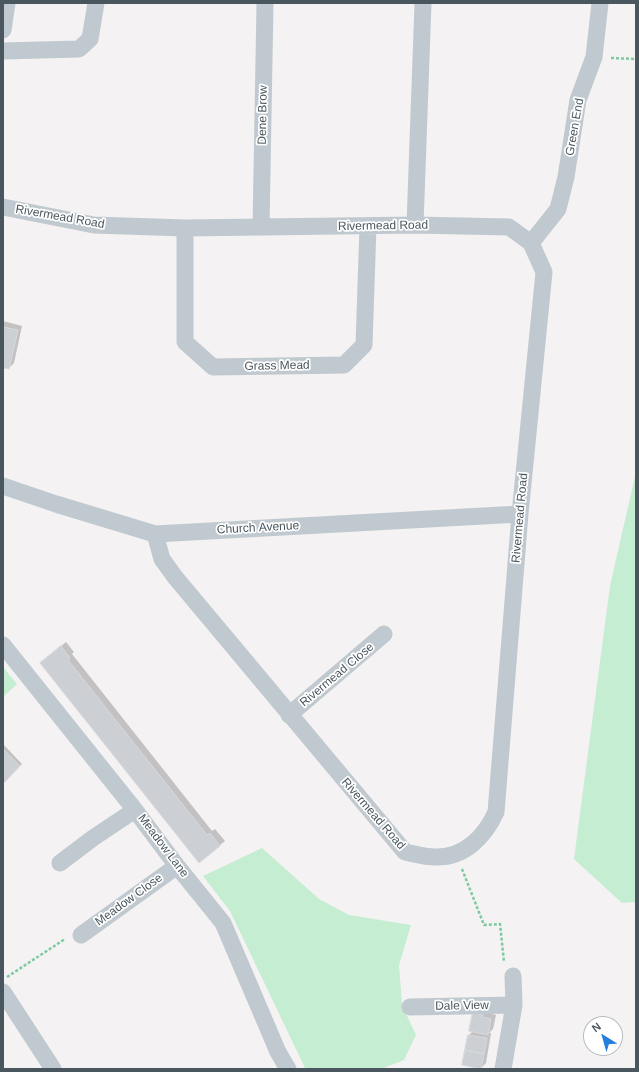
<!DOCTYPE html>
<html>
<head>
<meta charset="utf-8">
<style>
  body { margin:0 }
  #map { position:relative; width:639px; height:1072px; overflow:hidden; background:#f4f2f2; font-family:Helvetica,sans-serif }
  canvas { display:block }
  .frame { position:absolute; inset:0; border:4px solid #4a565e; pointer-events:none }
  .north { position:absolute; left:583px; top:1016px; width:40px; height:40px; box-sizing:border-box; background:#fff; border:1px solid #b7bbbf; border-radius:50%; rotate:323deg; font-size:11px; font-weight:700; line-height:16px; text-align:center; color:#4a565e }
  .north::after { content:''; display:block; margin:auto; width:14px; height:18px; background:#247edb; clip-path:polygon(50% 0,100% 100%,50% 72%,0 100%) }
</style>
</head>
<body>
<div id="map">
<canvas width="639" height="1072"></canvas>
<div class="frame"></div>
<div class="north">N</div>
</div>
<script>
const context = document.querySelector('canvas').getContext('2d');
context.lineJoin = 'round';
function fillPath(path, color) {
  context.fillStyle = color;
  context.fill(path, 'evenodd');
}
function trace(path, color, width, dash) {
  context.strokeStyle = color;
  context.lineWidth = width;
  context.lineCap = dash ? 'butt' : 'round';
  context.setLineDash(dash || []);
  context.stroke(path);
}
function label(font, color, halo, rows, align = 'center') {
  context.font = font + ' Helvetica,sans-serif';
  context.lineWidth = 3.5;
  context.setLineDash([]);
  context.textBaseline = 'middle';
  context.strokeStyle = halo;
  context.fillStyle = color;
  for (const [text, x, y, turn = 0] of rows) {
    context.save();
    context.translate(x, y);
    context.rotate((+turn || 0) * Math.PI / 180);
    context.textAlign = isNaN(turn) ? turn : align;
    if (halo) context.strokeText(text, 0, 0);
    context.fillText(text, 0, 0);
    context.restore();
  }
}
fillPath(new Path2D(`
  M636 472V902L622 903 574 859 610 586Z
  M3 667 17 684 3 697Z
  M262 848 319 899 349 915 411 925 399 965 402 1005 416 1035 404 1060 381 1069H306L305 1068 230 911 203 876Z`), '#c4edd1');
fillPath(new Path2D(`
  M3 321 22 326 14 363 9 368 3 367Z
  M66 642 74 652 72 654 212 831 215 829 225 841 199 862 47 658Z
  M3 744 22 764 3 782Z
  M474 1013H487L496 1015 493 1029 489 1033H491L486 1063 481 1068 463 1064 469 1035 474 1030Z`), '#0003');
const building = new Path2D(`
  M3 327 18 330 9 369 3 368Z
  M61 646 70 658 68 660 207 835 210 833 220 846 199 863 40 663Z
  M3 749 20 766 3 784Z
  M473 1012 483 1015 482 1017 491 1019 488 1035 469 1031Z
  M468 1035 487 1038 484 1054 465 1050Z
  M465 1050 484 1054 481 1069 462 1065Z`);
fillPath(building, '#cccfd3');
trace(building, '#d6d8dc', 1);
trace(new Path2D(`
  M611 58 636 59
  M462 869 484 925 500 924 504 962
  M7 977 65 939`), '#7dcaa0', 2.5, [3, 2]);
trace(new Path2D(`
  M3 30 7 3
  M3 51 79 49 90 39 96 3
  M3 207 94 225 185 228 415 225 509 227 531 243 544 272 520 514 496 812C485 836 465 858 435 857 425 857 415 854 405 852L175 577 162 559 155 534
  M415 225 423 3
  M261 227 265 3
  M185 228V342L213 367 344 365 364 345 368 226
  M531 243 558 209 566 177 578 100 594 57 600 3
  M3 486 56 504 155 534 520 514
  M3 645 135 810 177 866 223 923 278 1052 288 1069
  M289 715 384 634
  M60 863 93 838 135 810
  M81 935 177 866
  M3 992 53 1069
  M410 1007 514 1005
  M503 1069 514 1005 513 976`), '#c0c9cf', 17);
label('12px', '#4a565e', '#fff', [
  ["Dene Brow",263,115,-89],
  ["Green End",575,127,-80],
  ["Rivermead Road",60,217,10],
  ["Rivermead Road",383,226,-1],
  ["Grass Mead",277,366,-1],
  ["Rivermead Road",520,518,-85],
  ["Church Avenue",258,528,-3],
  ["Rivermead Close",337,675,-40],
  ["Rivermead Road",373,814,49],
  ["Meadow Lane",163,846,53],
  ["Meadow Close",129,900,-36],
  ["Dale View",462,1006,-1]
]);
</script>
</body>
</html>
